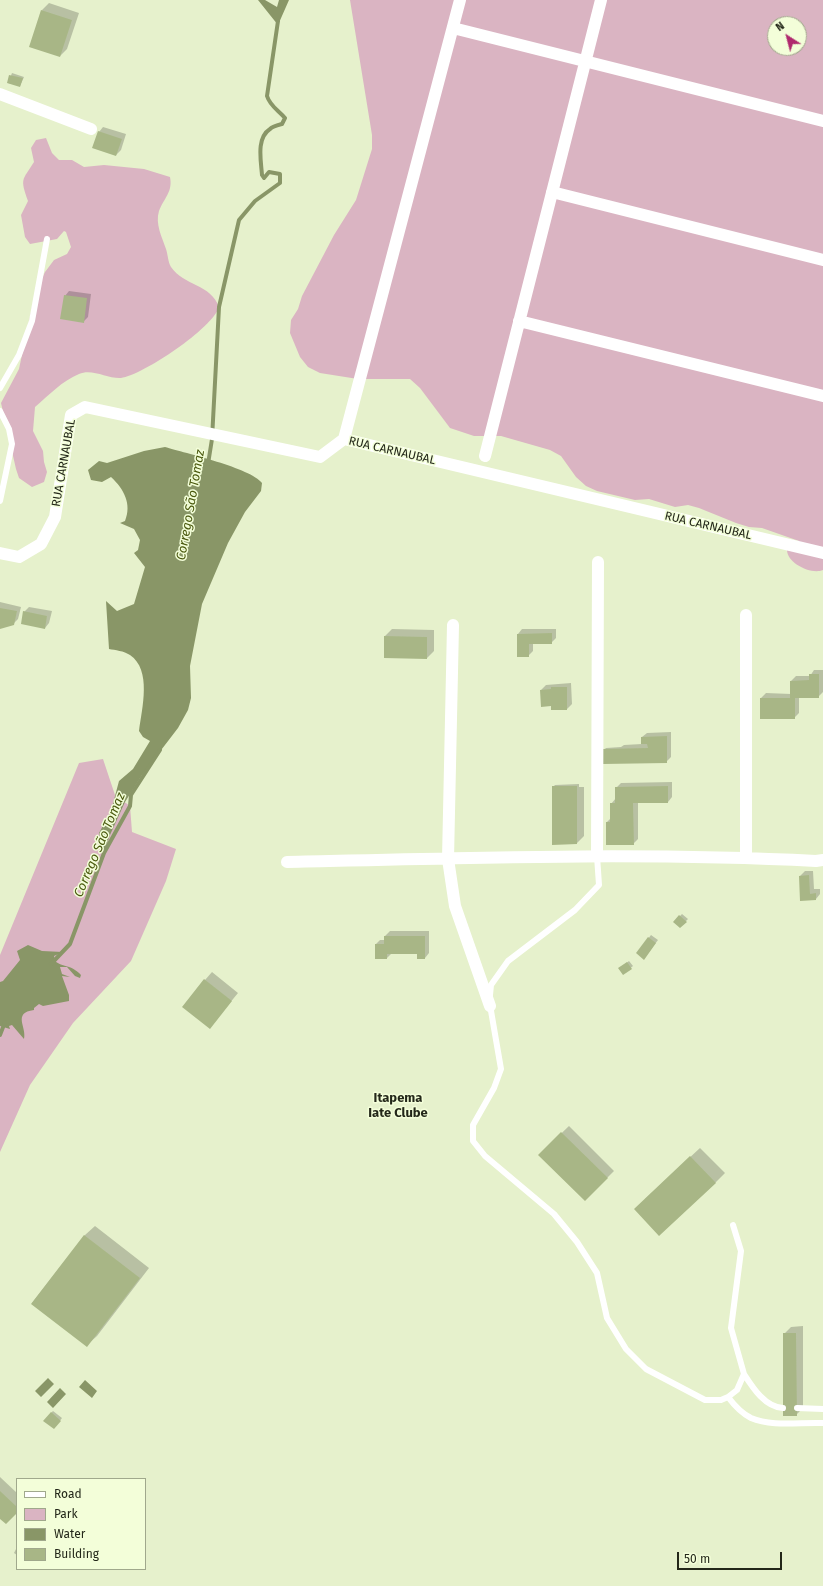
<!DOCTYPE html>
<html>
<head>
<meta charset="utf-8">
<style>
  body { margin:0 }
  #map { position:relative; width:823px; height:1586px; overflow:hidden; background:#e6f1cc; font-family:"Fira Sans",sans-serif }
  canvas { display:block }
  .legend { position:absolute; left:16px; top:1478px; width:130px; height:92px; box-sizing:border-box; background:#f3fed9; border:1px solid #a0a88c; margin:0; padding:5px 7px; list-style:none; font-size:12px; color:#232719 }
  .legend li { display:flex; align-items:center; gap:8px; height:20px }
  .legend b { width:20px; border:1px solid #a0a88c }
  .north { position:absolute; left:767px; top:16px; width:40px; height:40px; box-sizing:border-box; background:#f3fed9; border:1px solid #a0a88c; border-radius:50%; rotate:324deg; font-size:11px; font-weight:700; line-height:16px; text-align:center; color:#232719 }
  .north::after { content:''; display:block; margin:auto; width:14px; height:18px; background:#b0296e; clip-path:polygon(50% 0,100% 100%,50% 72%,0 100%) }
  .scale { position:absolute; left:677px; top:1552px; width:105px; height:18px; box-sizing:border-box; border:2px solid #232719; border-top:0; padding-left:5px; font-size:12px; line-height:14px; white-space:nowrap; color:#232719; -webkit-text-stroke:3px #f3fed9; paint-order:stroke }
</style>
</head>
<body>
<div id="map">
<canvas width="823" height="1586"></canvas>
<ul class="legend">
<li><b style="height:5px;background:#fff"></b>Road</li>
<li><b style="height:11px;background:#dab4c2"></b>Park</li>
<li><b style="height:11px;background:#899667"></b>Water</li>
<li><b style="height:11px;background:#a8b686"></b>Building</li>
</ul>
<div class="north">N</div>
<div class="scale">50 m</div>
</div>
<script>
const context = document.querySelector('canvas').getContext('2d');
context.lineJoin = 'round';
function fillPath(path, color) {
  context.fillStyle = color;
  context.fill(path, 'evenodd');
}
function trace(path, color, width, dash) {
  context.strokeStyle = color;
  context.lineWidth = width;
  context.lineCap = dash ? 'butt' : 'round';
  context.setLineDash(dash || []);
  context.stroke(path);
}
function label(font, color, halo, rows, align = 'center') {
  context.font = font + ' "Fira Sans",sans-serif';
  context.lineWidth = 3;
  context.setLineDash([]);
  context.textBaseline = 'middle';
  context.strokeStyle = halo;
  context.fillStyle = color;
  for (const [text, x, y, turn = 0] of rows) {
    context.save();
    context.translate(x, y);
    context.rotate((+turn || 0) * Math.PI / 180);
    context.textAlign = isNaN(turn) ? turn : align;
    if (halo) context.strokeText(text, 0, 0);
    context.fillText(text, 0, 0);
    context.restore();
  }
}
fillPath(new Path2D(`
  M350 0H823V570C811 575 787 563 787 550L799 541 762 528 749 527 736 523 699 508 688 505 675 507 649 499 635 500 597 491 586 486 576 477 561 456 550 450 501 436H474L450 428 420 388 410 379H358L320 373 308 367 300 357 290 333 291 320 298 309 302 296 334 235 356 200 372 149V135ZM775 24H799V48H775Z
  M46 138 52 153 59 160H72L84 167 104 165 144 169 170 177C173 192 164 198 159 211 155 224 162 237 166 249 168 255 168 262 171 267 184 286 211 284 219 307 213 328 143 375 121 378 108 379 92 368 79 374 62 381 49 395 35 407L33 431 43 451 44 462 47 472 44 482 32 487 19 478 16 469 1 403 19 369 35 293 45 272 54 260 67 254 71 247 66 232 64 231 57 239 30 244 25 237 21 215 28 201C20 178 22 181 34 162L31 148 36 140Z
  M103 759 115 795 130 806 132 832 176 849 166 881 131 961 73 1023 30 1085 0 1152V955L79 763Z`), '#dab4c2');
fillPath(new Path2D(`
  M258 0H265L277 7 279 0H289L278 25Z
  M165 447C185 453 251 468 262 483L261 491 245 512 228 543 202 604 190 666 191 698 188 710 178 728 142 775 125 802 110 835 104 853 99 833 111 811 119 781 133 769 150 741 143 737 139 731C142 708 152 670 130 655 124 651 115 650 109 649L106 601 117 611 134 604 145 567 134 553 138 550 140 540 134 529 120 523 125 521C132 504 124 489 111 477L102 482 91 480 88 470 99 461 107 463 144 451Z
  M28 945 42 951 63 952 54 956 55 961C61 967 71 964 81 975L80 978 75 976 67 967H60L62 974 70 977 62 976 69 995V1001L43 1006 39 1004 34 1008V1010C12 1013 27 1027 24 1039L12 1025 9 1026 10 1029 0 1026V982L3 981 20 960 17 951Z
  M48 1378 54 1384 41 1397 35 1391Z
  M85 1380 97 1391 92 1398 79 1387Z
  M60 1388 66 1394 53 1408 47 1402Z`), '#899667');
fillPath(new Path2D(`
  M49 3 79 13 67 49 60 56 42 10Z
  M12 73 24 77 20 86 8 83Z
  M103 127 126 134 121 150 116 155 99 132Z
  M69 291 91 294 88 317 83 322 65 296Z
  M0 602 21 607 18 619 13 624 0 628Z
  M29 607 52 611 49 623 45 628 24 612Z
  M392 629 434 630V651L427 658 385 636Z
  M522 629H556V638L551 643H533V651L528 656H518V634Z
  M814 670H823V692L818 697H799V713L794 718 761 698 766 693 791 694V681L796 676H810Z
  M571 683 572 704 567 709 552 705 541 690 546 685Z
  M671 732V757L666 762 604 750 606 748 621 747 624 745 642 744V737L647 733Z
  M672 782V797L668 802H638V839L633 844 607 822 611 818V804L616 798V788L621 783Z
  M579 784V787H584V836L577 843 553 787 555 785Z
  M805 871H813L814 889H820V894L816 899 801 900 800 876Z
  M682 914 688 919 680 927 674 922Z
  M390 931H429V953L425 958 418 953 391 954 387 958 376 944 380 940H385V936Z
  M651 935 658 940 646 956 637 953Z
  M629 961 633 966 623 974 621 967Z
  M212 972 238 993 210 1027 205 980Z
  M569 1126 614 1171 585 1200 539 1155Z
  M700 1148 725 1173 715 1183 645 1199Z
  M95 1226 149 1268 97 1336 87 1345 32 1303 85 1235Z
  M803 1326V1408L796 1415 784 1334 791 1327Z
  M53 1411 62 1418 56 1426 51 1413Z
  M0 1477 17 1493V1512L0 1517Z
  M17 1547V1555L14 1553Z`), '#0003');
trace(new Path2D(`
  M208 464 212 439 219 307 239 220 255 201 280 183V174L269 172 264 178 262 175C261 161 256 138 270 129 273 126 278 125 282 124L285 118C278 110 270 106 267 96L278 21
  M51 964 70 944 104 853 130 806 131 795 160 750
  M0 1035 5 1022`), '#899667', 4);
fillPath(new Path2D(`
  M41 10 72 20 60 57 29 47Z
  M9 75 23 78 20 87 7 83Z
  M98 131 122 139 116 156 92 148Z
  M64 295 87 298 84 323 60 319Z
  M0 608 17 611 14 625 0 629Z
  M23 611 47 616 45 629 21 624Z
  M552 633V644H529V657H517V634Z
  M384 636 427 637V659L384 658Z
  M809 674H819V698H795V719H760V698H790V681L809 680Z
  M551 687H567V710H551V706L541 707 540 690 551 689Z
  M667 736V763L603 764V749L648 748 647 744H641V737Z
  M552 786H577V844L552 845Z
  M668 786V803H633L634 845H606V822H610V803H615V787Z
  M809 875 810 894 816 893V900L800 901 799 876Z
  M679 915 687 922 680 928 673 922Z
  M384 936H425V959H417V954H387V959H375V944H384Z
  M648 937 656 943 644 960 636 953Z
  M627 962 632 969 623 975 618 968Z
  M204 979 232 1001 210 1029 182 1007Z
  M561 1132 608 1178 585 1201 538 1155Z
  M690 1156 716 1183 659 1236 634 1209Z
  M84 1235 140 1278 87 1347 31 1304Z
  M783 1333H796L797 1416H783Z
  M51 1412 61 1421 54 1429 43 1421Z
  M0 1491 17 1507V1513L6 1524 0 1519Z`), '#a8b686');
trace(new Path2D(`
  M0 388 19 355 32 321 47 239
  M0 411 9 429 12 444 0 501
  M490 995 491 985 508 961 575 910 599 885 597 856
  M490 1005 501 1069 494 1088 473 1125V1141L485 1156 554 1214 577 1242 597 1273 607 1318 626 1349 646 1369 705 1400H721L728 1397 737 1390 744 1374 731 1328 741 1251 733 1225
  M744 1374C753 1388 765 1407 783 1408
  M728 1397C734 1405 741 1413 751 1418 772 1427 800 1422 823 1423
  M797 1408 823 1409`), '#fff', 6);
trace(new Path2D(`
  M453 28 823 121
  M0 94 91 129
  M552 192 823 260
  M519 321 823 396
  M344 439 460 0
  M485 456 601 0
  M0 553 19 557 41 544 55 517 71 415 85 407 320 457 344 439 823 553
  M453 625 448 859 455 906 490 1006
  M597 856 598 562
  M746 857V615
  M287 862C463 858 640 852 816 861L823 860`), '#fff', 12);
label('12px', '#232719', '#f3fed9', [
  ["RUA CARNAUBAL",392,451,13],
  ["RUA CARNAUBAL",64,463,-80],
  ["RUA CARNAUBAL",708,526,13]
]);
label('italic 13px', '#4b5a0f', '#f3fed9', [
  ["Corrego São Tomaz",191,505,-80],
  ["Corrego São Tomaz",100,845,-67]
]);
label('bold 13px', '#232719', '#f3fed9', [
  ["Itapema",398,1098],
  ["Iate Clube",398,1113]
]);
</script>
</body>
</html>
